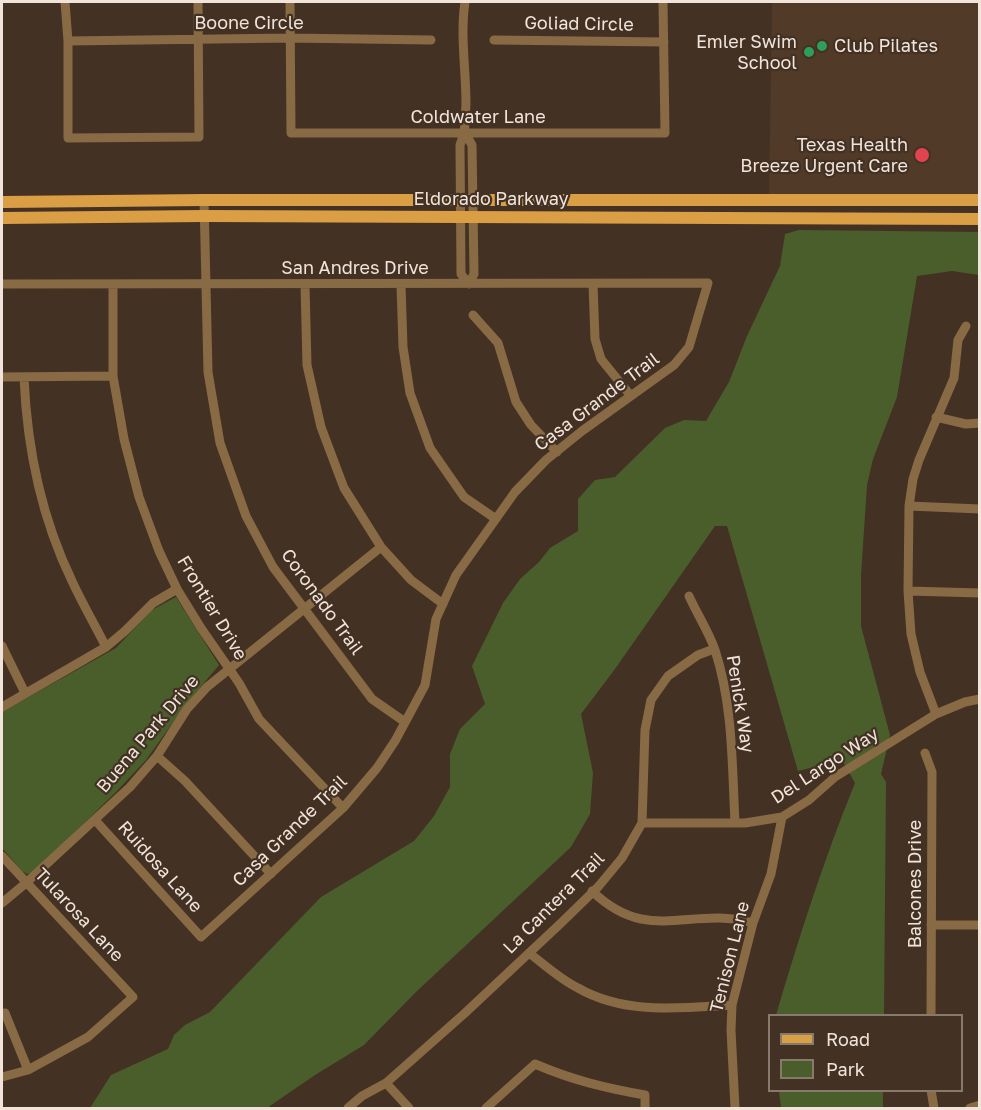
<!DOCTYPE html>
<html>
<head>
<meta charset="utf-8">
<style>
  body { margin:0 }
  #map { position:relative; width:981px; height:1110px; overflow:hidden; background:#433124; font-family:"Golos Text",sans-serif }
  canvas { display:block }
  .frame { position:absolute; inset:0; border:3px solid #f0e4db; pointer-events:none }
  .legend { position:absolute; left:768px; top:1014px; width:195px; height:78px; box-sizing:border-box; background:#433124; border:2px solid #88796d; margin:0; padding:8px 10px; list-style:none; font-size:18px; color:#f0e4db }
  .legend li { display:flex; align-items:center; gap:12px; height:30px }
  .legend b { width:30px; border:2px solid #88796d }
</style>
</head>
<body>
<div id="map">
<canvas width="981" height="1110"></canvas>
<div class="frame"></div>
<ul class="legend">
<li><b style="height:8px;background:#da9e45"></b>Road</li>
<li><b style="height:16px;background:#4a5e2c"></b>Park</li>
</ul>
</div>
<script>
const context = document.querySelector('canvas').getContext('2d');
context.lineJoin = 'round';
function fillPath(path, color) {
  context.fillStyle = color;
  context.fill(path, 'evenodd');
}
function trace(path, color, width, dash) {
  context.strokeStyle = color;
  context.lineWidth = width;
  context.lineCap = dash ? 'butt' : 'round';
  context.setLineDash(dash || []);
  context.stroke(path);
}
function label(font, color, halo, rows, align = 'center') {
  context.font = font + ' "Golos Text",sans-serif';
  context.lineWidth = 4.5;
  context.setLineDash([]);
  context.textBaseline = 'middle';
  context.strokeStyle = halo;
  context.fillStyle = color;
  for (const [text, x, y, turn = 0] of rows) {
    context.save();
    context.translate(x, y);
    context.rotate((+turn || 0) * Math.PI / 180);
    context.textAlign = isNaN(turn) ? turn : align;
    if (halo) context.strokeText(text, 0, 0);
    context.fillText(text, 0, 0);
    context.restore();
  }
}
fillPath(new Path2D(`
  M772 2H979V194H769Z`), '#523a28');
fillPath(new Path2D(`
  M799 230 979 232V275L952 271 917 276 897 397 873 459 867 485 861 575V626L890 735 881 774 886 782 884 1015H776C799 937 824 859 855 783L842 760 798 771 727 526H715L615 669 581 714 593 773 590 814 571 847 416 992 364 1045 315 1075 267 1108H90L111 1075 168 1049 174 1035 185 1025 210 1012 321 897 414 841 434 816 450 787V754L460 729 485 704 472 666 503 603 520 579 539 562 550 548 578 531V499L595 480 615 477 665 428 684 420 706 421 729 382 747 336 780 266 785 234Z
  M176 597 219 665 184 707 146 760 116 792 33 873 27 874 22 871 2 848V712L116 648 152 610Z
  M779 1091H883V1108H781Z`), '#4a5e2c');
trace(new Path2D(`
  M65 2 68 41V138L199 137 198 2
  M290 2 291 133H665L663 2
  M494 40 664 42
  M68 41 290 38 431 40
  M465 133 472 145 474 274 469 284 461 274 460 145C466 131 465 119 466 104 466 70 460 35 465 2
  M204 200 208 372 220 443 246 516 273 567 372 699 405 722
  M2 284 708 283 689 347 674 365 582 431 546 460 515 492 456 575 436 619 425 685 395 741 377 768 343 808 201 937 95 820
  M593 284 595 339 601 359 631 396
  M113 285V376L124 439 139 497 159 551 177 589 201 628 239 683 259 719 343 808
  M305 285 307 365 321 427 344 488 381 547 411 580 443 604
  M401 285 403 347 410 393 430 448 464 497 496 519
  M473 315 498 343 516 402 531 425 557 452
  M2 377 113 376
  M24 377C27 448 41 517 72 581 82 603 95 625 106 647
  M936 417 966 424 980 423
  M909 506 980 509
  M908 591 980 593
  M689 596C697 614 709 632 715 650 733 705 732 765 735 823
  M2 646 25 693
  M2 707 106 647 125 631 153 603 177 589
  M936 714 920 672 911 634 908 591 909 506 913 479 919 460 954 378 958 340 966 326
  M925 753 932 772 931 1016
  M157 756 185 781 271 874
  M642 823H745L782 817 809 800 835 777 936 714 965 702 980 699
  M2 856 133 997 88 1037 28 1070 2 1077
  M592 891C649 946 690 905 753 923
  M2 903 26 883 130 787 157 756 187 709 207 687 381 547
  M931 925H980
  M529 953C545 965 560 979 578 988 625 1015 680 1008 732 1005
  M5 1013 28 1070
  M386 1083 409 1108
  M931 1090 934 1108
  M348 1108 362 1096 386 1083 465 1013 560 924 598 887 622 858 642 823 645 730 651 700 668 676 698 655 714 649
  M486 1108 535 1064C572 1080 605 1088 645 1095V1108
  M735 1108 731 1030 732 1005 753 923 771 874 782 817
  M970 1108 980 1105`), '#886b44', 9);
trace(new Path2D(`
  M2 202 204 200H980
  M2 218 204 216 980 219`), '#da9e45', 12);
for (const [x, y, r, color] of [
  [822,46,6,"#2e9e5b"],
  [809,52,6,"#2e9e5b"],
  [922,155,8,"#e0444e"]
]) {
  const dot = new Path2D();
  dot.arc(x, y, r, 0, 2 * Math.PI);
  context.fillStyle = color;
  context.fill(dot);
  trace(dot, '#433124', 2);
}
label('18px', '#f0e4db', '#433124', [
  ["Boone Circle",249,23],
  ["Goliad Circle",579,24,1],
  ["Coldwater Lane",478,117],
  ["Eldorado Parkway",491,199],
  ["San Andres Drive",355,268],
  ["Casa Grande Trail",597,402,-37],
  ["Coronado Trail",322,602,54],
  ["Frontier Drive",212,608,59],
  ["Penick Way",740,704,81],
  ["Buena Park Drive",148,734,-50],
  ["Del Largo Way",825,766,-33],
  ["Casa Grande Trail",290,831,-44],
  ["Ruidosa Lane",160,867,48],
  ["Balcones Drive",915,884,-90],
  ["La Cantera Trail",554,903,-45],
  ["Tularosa Lane",79,915,47],
  ["Tenison Lane",730,957,-76]
]);
label('18px', '#f0e4db', '#433124', [
  ["Emler Swim",797,42],
  ["School",797,63],
  ["Club Pilates",834,46,"left"],
  ["Texas Health",908,145],
  ["Breeze Urgent Care",908,166]
], 'right');
</script>
</body>
</html>
